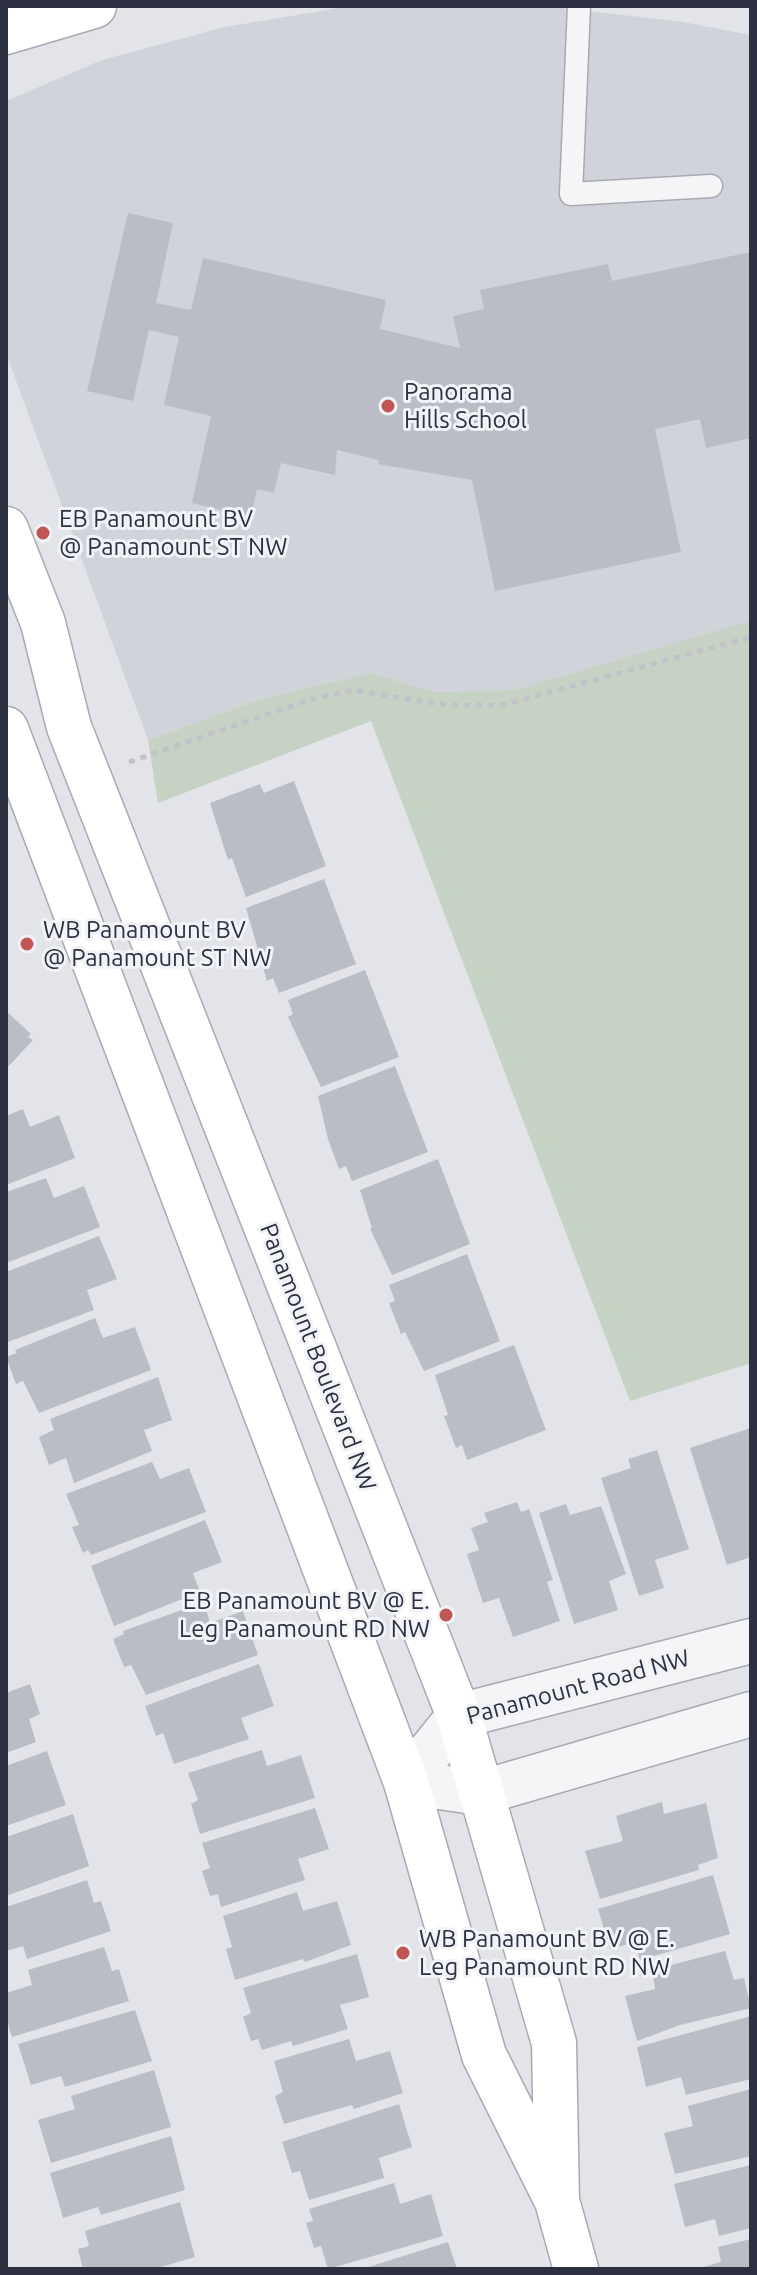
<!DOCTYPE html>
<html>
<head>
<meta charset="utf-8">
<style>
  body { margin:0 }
  #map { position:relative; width:757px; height:2275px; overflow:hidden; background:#e2e4e9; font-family:Ubuntu,sans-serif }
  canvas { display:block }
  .frame { position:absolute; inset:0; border:8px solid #2c3040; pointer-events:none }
</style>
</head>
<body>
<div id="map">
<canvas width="757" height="2275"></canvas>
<div class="frame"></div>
</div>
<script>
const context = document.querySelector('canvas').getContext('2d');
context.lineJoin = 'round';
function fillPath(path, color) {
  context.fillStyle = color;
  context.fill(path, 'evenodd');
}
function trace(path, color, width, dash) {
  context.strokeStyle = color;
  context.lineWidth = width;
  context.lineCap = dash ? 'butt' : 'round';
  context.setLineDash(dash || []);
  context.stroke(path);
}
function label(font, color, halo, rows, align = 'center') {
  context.font = font + ' Ubuntu,sans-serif';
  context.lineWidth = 6;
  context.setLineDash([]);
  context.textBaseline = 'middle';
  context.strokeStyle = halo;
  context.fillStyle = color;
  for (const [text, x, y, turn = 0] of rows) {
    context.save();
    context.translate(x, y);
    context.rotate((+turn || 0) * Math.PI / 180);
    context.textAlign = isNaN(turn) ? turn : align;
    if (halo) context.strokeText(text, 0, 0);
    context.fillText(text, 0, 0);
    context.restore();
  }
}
fillPath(new Path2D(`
  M351 6H545L683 22 751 35V622L514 690 435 692 371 673 258 700 148 740 6 353V101L102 60 225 27Z`), '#d1d3db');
fillPath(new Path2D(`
  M751 621V1363L630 1401 371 721 158 803 148 740 258 700 371 673 435 692 514 690Z`), '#c6d2c4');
fillPath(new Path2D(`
  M128 213 173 223 156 303 191 310 203 258 386 300 380 329 460 348 453 316 484 309 480 290 608 264 612 281 751 252V438L706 448 700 419 655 429 681 552 495 591 472 480 378 464 379 460 337 450 335 475 281 463 274 493 257 489 251 517 192 503 211 416 164 405 179 337 149 330 133 401 87 391Z
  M294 781 326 866 246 897 232 858 228 860 210 803 260 784 264 793Z
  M324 879 356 964 279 993 273 978 267 981 246 908Z
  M365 970 399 1057 321 1087 288 1017 293 1014 288 1000Z
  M6 1011 31 1034 28 1037 33 1040 6 1069Z
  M395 1066 428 1152 352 1181 346 1166 339 1169 328 1139 318 1096Z
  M23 1109 30 1127 59 1115 75 1158 6 1185V1116Z
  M438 1159 470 1244 392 1275 370 1229 372 1228 360 1190Z
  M46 1178 54 1198 84 1186 100 1227 6 1263V1192Z
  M99 1236 117 1279 87 1290 94 1310 8 1342 6 1272Z
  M467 1254 500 1341 424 1371 405 1332 401 1334 389 1303 395 1301 389 1285Z
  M95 1318 103 1338 135 1327 151 1370 39 1413 23 1381 16 1384 6 1357 17 1353 15 1350Z
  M514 1345 546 1430 467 1460 462 1445 456 1448 444 1416 448 1415 435 1375Z
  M158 1377 172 1420 144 1430 152 1451 74 1483 66 1458 49 1465 39 1437 54 1430 50 1419Z
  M751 1428V1557L727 1565 690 1448Z
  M657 1450 689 1549 655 1560 664 1588 639 1596 601 1478 631 1468 628 1459Z
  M152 1462 160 1479 189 1468 206 1512 91 1555 88 1550 83 1553 72 1527 79 1525 66 1494Z
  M517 1502 521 1512 529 1509 553 1580 547 1582 560 1621 513 1637 499 1598 483 1603 467 1554 479 1550 471 1528 488 1522 484 1513Z
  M566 1504 570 1515 601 1506 626 1574 609 1581 618 1610 574 1624 539 1513Z
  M205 1520 222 1562 193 1573 200 1592 114 1626 91 1566Z
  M204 1602 210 1623 243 1611 258 1655 146 1695 131 1665 124 1667 113 1639 124 1634 123 1631Z
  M259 1664 274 1706 241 1718 249 1739 174 1764 163 1733 156 1736 145 1706Z
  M30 1684 40 1714 29 1719 36 1742 6 1753V1693Z
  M262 1750 267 1766 301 1755 315 1798 200 1834 191 1804 198 1800 188 1773Z
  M47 1751 66 1805 6 1826V1766Z
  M662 1802 664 1814 706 1803 718 1858 698 1865 699 1870 600 1899 585 1851 623 1841 616 1816Z
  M315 1808 329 1849 298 1859 305 1880 221 1907 218 1894 210 1896 202 1871 210 1868 202 1843Z
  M73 1814 89 1866 6 1896V1837Z
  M713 1875 730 1934 640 1960 635 1942 610 1949 598 1909Z
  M87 1880 94 1903 101 1901 111 1931 27 1959 23 1946 6 1951V1907Z
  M297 1892 303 1911 337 1901 351 1945 305 1962 303 1959 235 1980 226 1949 232 1947 223 1916Z
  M104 1947 112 1971 119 1969 129 2001 12 2037 6 2017V1993L32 1985 28 1970Z
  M725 1951 734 1980 744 1978 751 2008 680 2025 637 2041 625 1996 655 1989 652 1970Z
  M357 1954 369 1997 340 2005 348 2029 293 2046 291 2041 262 2050 258 2039 251 2041 243 2017 251 2013 243 1988Z
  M135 2010 152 2061 65 2087 61 2076 31 2085 18 2044Z
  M751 2016V2079L686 2095 681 2077 646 2087 637 2047Z
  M349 2039 356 2061 390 2051 403 2093 354 2109 352 2105 284 2124 275 2096 283 2092 274 2061Z
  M154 2070 171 2127 51 2163 38 2120 75 2109 71 2096Z
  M751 2089V2156L675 2174 664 2133 693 2126 688 2106Z
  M399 2104 412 2147 379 2158 384 2178 309 2200 300 2171 292 2173 282 2142Z
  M171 2136 185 2190 101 2215 98 2207 63 2218 50 2173Z
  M751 2165V2228L719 2236 715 2219 685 2227 674 2184Z
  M394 2183 400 2204 431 2194 443 2236 328 2269 321 2246 314 2248 306 2223 313 2221 309 2209Z
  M180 2202 195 2257 154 2269H83L78 2249 89 2246 85 2231Z
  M751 2239V2269H696L721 2262 718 2247Z
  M448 2242 457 2269H365V2268Z`), '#babdc6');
const lane = new Path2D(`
  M579 6 571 194 711 186`);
const street = new Path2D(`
  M406 1782 459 1716 751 1641
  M406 1782 480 1793 751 1714`);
const secondary = new Path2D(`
  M6 32 94 6
  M6 529 43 623 69 727 459 1716 554 2043 557 2201
  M6 729 406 1782 484 2055 557 2201 576 2269`);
trace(lane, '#a8aab3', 25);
trace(street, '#a8aab3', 47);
trace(secondary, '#a8aab3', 47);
trace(new Path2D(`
  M129 762 312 699 353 690 446 705H503L751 637`), '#c1c2c8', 5, [6, 6]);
trace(lane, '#f5f5f8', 22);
trace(street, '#f5f5f8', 44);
trace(secondary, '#fff', 44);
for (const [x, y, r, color] of [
  [388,406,8,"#c15554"],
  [43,533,8,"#c15554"],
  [27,944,8,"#c15554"],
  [446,1615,8,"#c15554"],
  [403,1953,8,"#c15554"]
]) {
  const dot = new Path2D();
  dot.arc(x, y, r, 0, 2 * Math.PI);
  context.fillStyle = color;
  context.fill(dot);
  trace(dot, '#f2f3f7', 3);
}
label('24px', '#2c3040', '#f2f3f7', [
  ["Panorama",404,392],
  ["Hills School",404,420],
  ["EB Panamount BV",59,519],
  ["@ Panamount ST NW",59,547],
  ["WB Panamount BV",43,930],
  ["@ Panamount ST NW",43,958],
  ["EB Panamount BV @ E.",430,1601,"right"],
  ["Leg Panamount RD NW",430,1629,"right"],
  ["WB Panamount BV @ E.",419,1939],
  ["Leg Panamount RD NW",419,1967]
], 'left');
label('24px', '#2c3040', '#f2f3f7', [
  ["Panamount Boulevard NW",318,1357,69],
  ["Panamount Road NW",578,1687,-15]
]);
</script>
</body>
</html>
